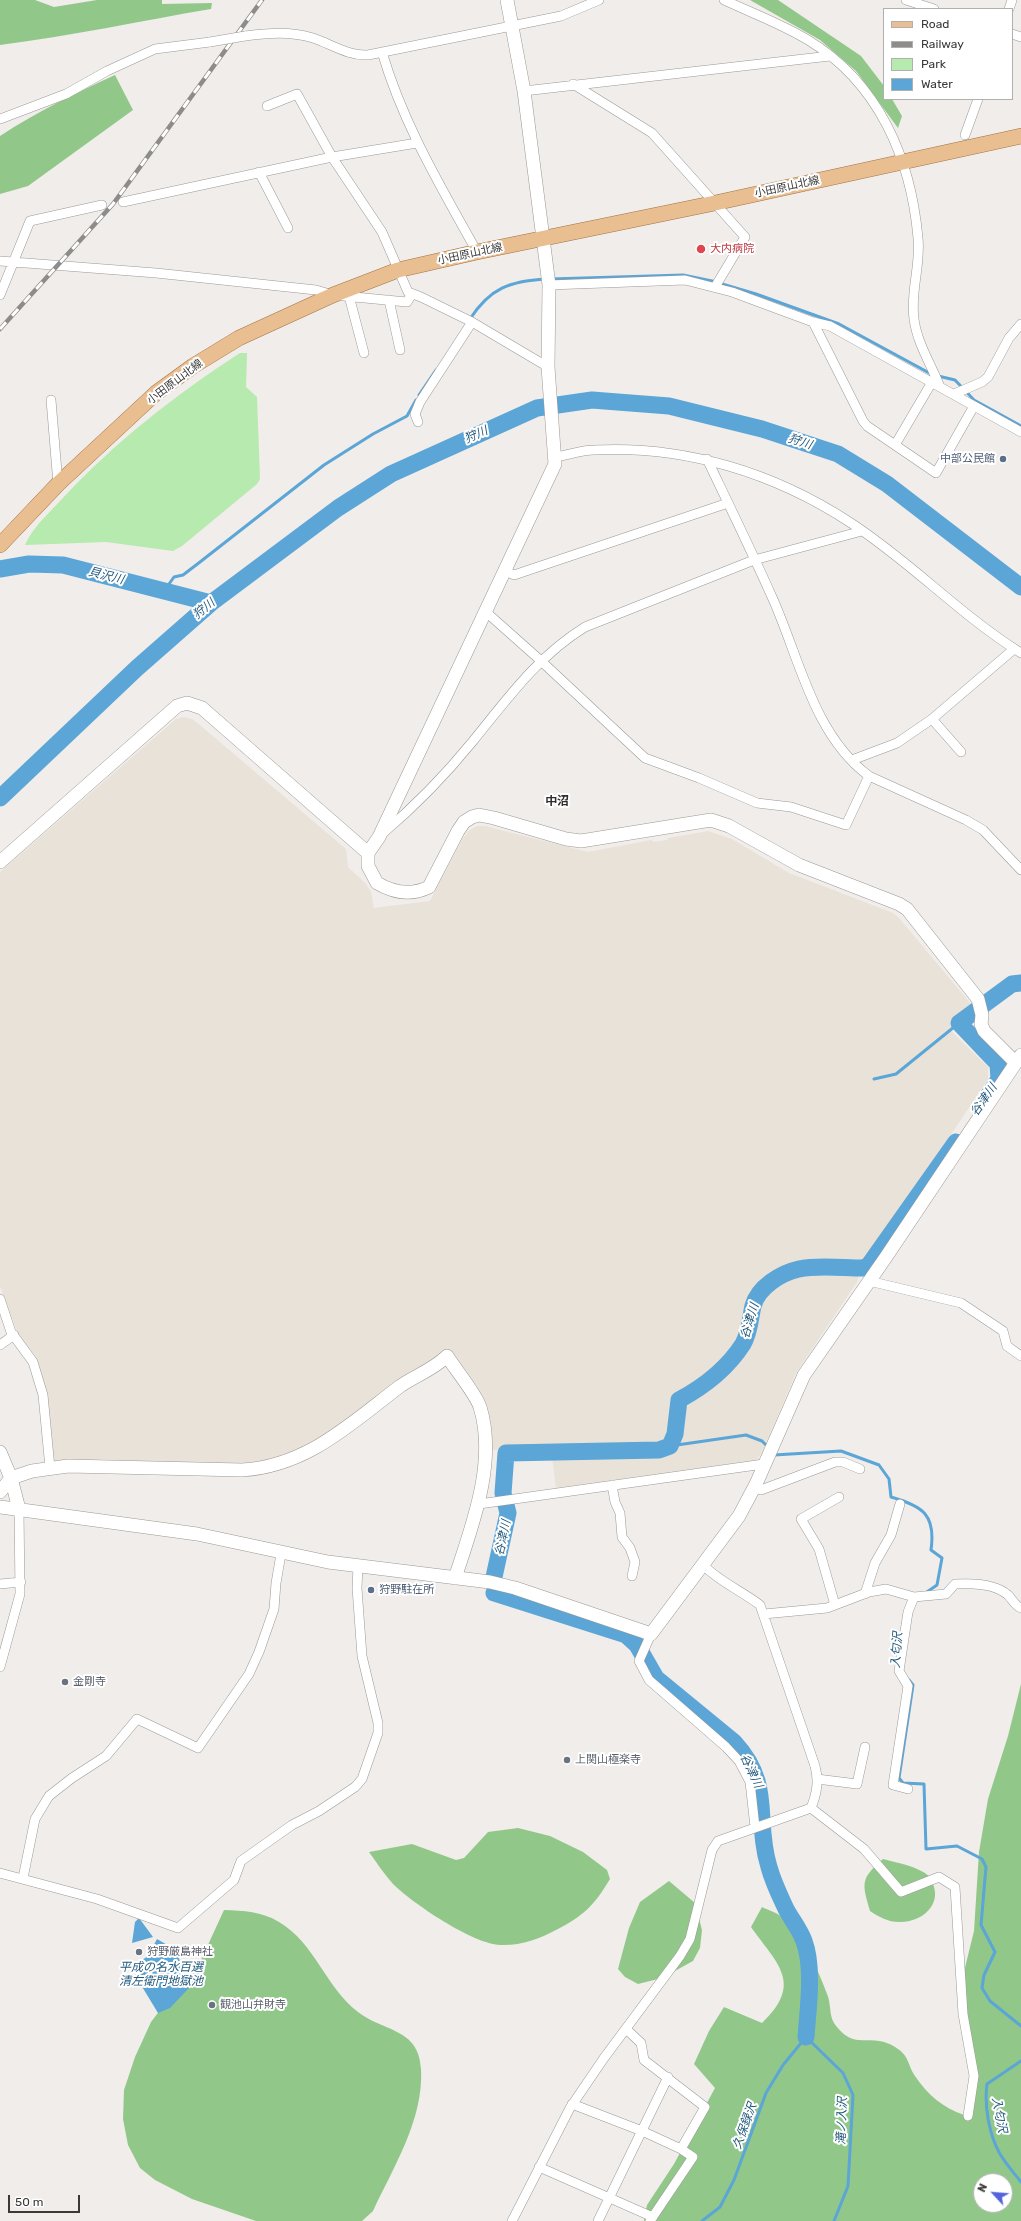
<!DOCTYPE html>
<html>
<head>
<meta charset="utf-8">
<style>
  body { margin:0 }
  #map { position:relative; width:1021px; height:2221px; overflow:hidden; background:#f0edea; font-family:Rubik,sans-serif }
  canvas { display:block }
  .legend { position:absolute; left:883px; top:8px; width:130px; height:92px; box-sizing:border-box; background:#fff; border:1px solid #b0b0af; margin:0; padding:5px 7px; list-style:none; font-size:12px; color:#3a3938 }
  .legend li { display:flex; align-items:center; gap:8px; height:20px }
  .legend b { width:20px; border:1px solid #b0b0af }
  .north { position:absolute; left:973px; top:2173px; width:40px; height:40px; box-sizing:border-box; background:#fff; border:1px solid #b0b0af; border-radius:50%; rotate:296deg; font-size:11px; font-weight:700; line-height:16px; text-align:center; color:#3a3938 }
  .north::after { content:''; display:block; margin:auto; width:14px; height:18px; background:#5564db; clip-path:polygon(50% 0,100% 100%,50% 72%,0 100%) }
  .scale { position:absolute; left:8px; top:2195px; width:72px; height:18px; box-sizing:border-box; border:2px solid #3a3938; border-top:0; padding-left:5px; font-size:12px; line-height:14px; white-space:nowrap; color:#3a3938; -webkit-text-stroke:3px #fff; paint-order:stroke }
</style>
</head>
<body>
<div id="map">
<canvas width="1021" height="2221"></canvas>
<ul class="legend">
<li><b style="height:5px;background:#e9be91"></b>Road</li>
<li><b style="height:5px;background:#8e8c8a"></b>Railway</li>
<li><b style="height:11px;background:#b6eaae"></b>Park</li>
<li><b style="height:11px;background:#5ba5d7"></b>Water</li>
</ul>
<div class="north">N</div>
<div class="scale">50 m</div>
</div>
<script>
const context = document.querySelector('canvas').getContext('2d');
context.lineJoin = 'round';
function fillPath(path, color) {
  context.fillStyle = color;
  context.fill(path, 'evenodd');
}
function trace(path, color, width, dash) {
  context.strokeStyle = color;
  context.lineWidth = width;
  context.lineCap = dash ? 'butt' : 'round';
  context.setLineDash(dash || []);
  context.stroke(path);
}
function label(font, color, halo, rows, align = 'center') {
  context.font = font + ' Rubik,"Noto Sans JP",sans-serif';
  context.lineWidth = 4;
  context.setLineDash([]);
  context.textBaseline = 'middle';
  context.strokeStyle = halo;
  context.fillStyle = color;
  for (const [text, x, y, turn = 0] of rows) {
    context.save();
    context.translate(x, y);
    context.rotate((+turn || 0) * Math.PI / 180);
    context.textAlign = isNaN(turn) ? turn : align;
    if (halo) context.strokeText(text, 0, 0);
    context.fillText(text, 0, 0);
    context.restore();
  }
}
fillPath(new Path2D(`
  M184 717 192 719 201 726 346 849 348 867 366 884 371 892 374 908 430 901 463 838 470 830 477 826H485L588 852 651 840 654 842 667 840 668 838 708 831 732 839 789 873 893 913 899 918 971 1004 968 1012 949 1029 988 1067V1079L875 1249 859 1275 857 1282 796 1373 762 1452 757 1460 556 1488 551 1449 490 1450 491 1439 452 1354 316 1444 259 1464H143L103 1459 55 1463 51 1457 45 1390 35 1355 18 1334 0 1286V872L176 719Z`), '#e9e2d9');
fillPath(new Path2D(`
  M240 353H247L246 387 257 397 260 479 257 484 182 546 173 551 106 542 25 545C33 527 48 514 61 500 114 443 175 395 240 353Z`), '#b6eaae');
fillPath(new Path2D(`
  M0 0H35L54 7 97 0H162V4L212 3 211 9C140 21 71 36 0 45Z
  M750 0H778L861 56 884 86V99H892L902 116 898 128 856 71 820 40Z
  M115 75 133 110 28 186 0 194V136C36 112 76 93 115 75Z
  M1021 1684V2221H644L647 2205 674 2164 715 2088 694 2064 709 2031 724 2007 762 2023C804 1983 777 1964 751 1927L762 1907C768 1910 778 1913 783 1918 801 1933 819 1971 827 1994 831 2002 829 2015 834 2023 855 2053 869 2031 895 2047 910 2056 907 2064 915 2076 927 2094 943 2108 964 2115L970 2080 960 1988 974 1931 979 1852 988 1799 1008 1736ZM981 2181H1005V2205H981Z
  M518 1828 550 1836 583 1852 607 1870 610 1879C594 1906 583 1916 556 1930 539 1939 520 1946 500 1945 473 1944 412 1903 393 1884 384 1874 377 1863 369 1852L412 1844 456 1860 464 1858 488 1832Z
  M883 1859C898 1863 917 1866 929 1876 931 1878 932 1882 933 1884 942 1906 920 1923 899 1922 888 1922 879 1917 870 1911 862 1883 860 1879 883 1859Z
  M669 1881 695 1903 702 1930 700 1948 693 1961 662 1978 638 1984 625 1977 618 1969 629 1928 640 1902Z
  M224 1910C244 1911 261 1911 279 1922 315 1943 326 1988 358 2012 384 2032 419 2028 421 2069 424 2119 393 2168 373 2211L362 2221H256L192 2199 155 2180 140 2168 128 2145 123 2119 124 2090 135 2057 151 2022 167 2001 196 1971Z`), '#91c889');
fillPath(new Path2D(`
  M139 1918 153 1937 132 1943 135 1922Z
  M157 1939 176 1950 183 1970 205 1971 170 2008 158 2013 138 1980V1963L148 1956Z`), '#5ba5d7');
trace(new Path2D(`
  M551 279 683 275 712 281 756 294 839 324 933 375
  M470 319C490 288 510 281 546 279
  M938 376 955 380 974 400 1021 426
  M419 395 436 370
  M164 591 174 577 183 575 200 562 324 465 373 434 407 416 416 400
  M874 1079 896 1074 959 1023
  M670 1446 746 1435 762 1441 768 1447
  M774 1455 841 1451 879 1465 889 1479 891 1497C923 1506 936 1515 931 1550L942 1558 937 1585 924 1594
  M909 1680 913 1685 899 1778 903 1783 924 1784 926 1849 957 1846 982 1859 986 1867 981 1925 995 1952 984 1975 982 1988 990 2001 1021 2026
  M1021 2061 987 2084C984 2105 989 2135 1000 2154 1006 2164 1014 2173 1021 2182
  M702 2221 720 2207 734 2180 766 2093 783 2065 806 2037 843 2073 853 2095 848 2186 834 2221`), '#5ba5d7', 3);
trace(new Path2D(`
  M0 569 29 564 63 565 211 603
  M0 798 137 668 211 603 338 508 391 474 537 408 592 400 669 406 762 429 838 454 887 484 1021 587
  M988 1096 999 1079 998 1064 959 1023 1012 984 1021 983
  M494 1577 508 1513 503 1493 506 1453 659 1450 670 1446 675 1434 679 1400C705 1386 727 1369 743 1344 750 1332 750 1319 753 1306 758 1287 781 1273 799 1269 817 1265 843 1268 863 1268L869 1265 956 1142
  M494 1593 626 1635 637 1645 656 1678 734 1742C774 1785 754 1819 769 1867 773 1882 780 1896 786 1909 792 1920 800 1930 804 1941 814 1968 808 2008 806 2037`), '#5ba5d7', 17);
const street = new Path2D(`
  M724 0C752 13 782 24 808 40 879 83 911 159 918 238 921 265 910 292 914 319 917 343 931 364 940 387
  M906 0 934 9
  M1009 9 1012 0
  M1012 34 1021 37
  M245 36C268 33 290 31 313 38 331 44 348 56 368 55L561 16 599 0
  M382 52C403 124 441 187 477 252
  M573 84 652 133 745 237 715 287
  M524 91 830 56
  M267 106 297 94 332 157 382 232 408 292 421 297 472 322 548 367
  M0 119 66 94 107 71 155 49 210 42
  M965 135 978 99
  M259 172 288 228
  M123 202 332 157 417 143
  M0 261 156 273 316 290 333 295 407 302 412 294
  M549 285 685 280 732 292 813 322 830 326 1021 432
  M0 295 30 221 102 205
  M349 296 364 353
  M389 300 400 350
  M813 322 863 421 867 426 936 473 974 406
  M954 394 982 382 988 377 1009 338 1021 324
  M51 400 58 484
  M418 422 415 414 420 402 472 322
  M895 445 932 382
  M556 457C568 455 581 450 594 450 685 445 775 473 851 523 911 562 960 615 1021 653
  M707 459C729 505 751 550 772 597 799 656 813 735 869 776L966 820 983 830 1021 870
  M505 571 514 575 728 503
  M486 612 540 660 645 758 699 778 757 803 791 807 846 825 869 776
  M932 719 961 752
  M852 760 897 743 932 719 1014 649
  M382 834C414 807 447 773 473 741 508 698 538 656 585 627L754 560 862 531
  M869 1281 961 1303 1003 1331 1007 1346 1021 1356
  M0 1299 11 1332 33 1362 43 1395 50 1468
  M0 1345 14 1335
  M612 1485 615 1502 620 1513 622 1537 630 1548 635 1562 632 1576
  M754 1488 761 1490 835 1462H843L860 1469
  M479 1504 764 1464
  M0 1584 21 1582
  M865 1594 875 1563 891 1535 900 1504
  M835 1605 819 1549 801 1519 839 1497
  M764 1614 827 1608 869 1592 886 1589 914 1597 946 1594 955 1584C971 1583 995 1583 1008 1595 1013 1600 1014 1605 1021 1608
  M651 1634 639 1661 649 1680 726 1747 739 1761 750 1782 755 1827
  M0 1667 20 1594 19 1509
  M817 1779 857 1784 865 1747
  M908 1789 893 1785 908 1686 899 1671 908 1612 914 1597
  M811 1808 864 1849 901 1892 939 1877 955 1887 963 2014 974 2076 968 2116
  M0 1873 97 1899 178 1928 234 1880 241 1861 292 1825 319 1811 355 1787 362 1779 378 1733V1723L362 1656 357 1588 358 1566
  M23 1878 35 1819 49 1796 72 1778 106 1756 137 1719 198 1748 249 1674 259 1652 274 1609 276 1583 281 1554
  M572 2104 642 2131 681 2149 705 2107 644 2060 641 2043 626 2029
  M539 2167 653 2217
  M512 2221 570 2108 604 2058 680 1956 690 1939 712 1850 718 1841 811 1808C817 1793 819 1781 815 1766L760 1605C740 1590 720 1582 703 1565
  M598 2221 668 2077
  M650 2221 693 2157 681 2149`);
const secondary = new Path2D(`
  M368 853 379 837 555 464 548 367 549 285 524 91 507 0
  M0 862 177 706 187 703 202 708 368 853V866L377 883C394 893 411 896 429 887L458 831 464 822 472 817 479 815 494 818 566 839 581 841 711 820 729 826 799 865 899 904 907 909 978 999 982 1015 981 1024 984 1031 1016 1063
  M0 1452 11 1478 19 1509
  M0 1492 11 1478 32 1471 68 1466 242 1470C307 1466 350 1424 399 1387 414 1376 433 1370 447 1356 455 1369 476 1394 480 1407 497 1462 472 1526 455 1578
  M0 1507 197 1534 328 1562 490 1582 515 1588 651 1634 739 1516 756 1484 804 1375 886 1257 1021 1055`);
const primary = new Path2D(`
  M0 545 58 484 156 393 193 366 239 338 333 295 398 270 477 252 715 203 1021 136`);
trace(street, '#9b9996', 10);
trace(secondary, '#9b9996', 14);
trace(primary, '#a27442', 16);
trace(street, '#fff', 9);
trace(secondary, '#fff', 13);
trace(primary, '#e9be91', 15);
const rail = new Path2D(`
  M0 329 113 204 262 0`);
trace(rail, '#8e8c8a', 4.5);
trace(rail, '#fff', 3, [9]);
const streetBridge = new Path2D(`
  M210 42 245 36`);
trace(streetBridge, '#9b9996', 10, []);
trace(streetBridge, '#fff', 9);
for (const [x, y, r, color] of [
  [701,249,5,"#e0444e"],
  [1003,459,4,"#5c6f8a"],
  [371,1590,4,"#5c6f8a"],
  [65,1682,4,"#6b7280"],
  [567,1760,4,"#6b7280"],
  [139,1952,4,"#6b7280"],
  [212,2005,4,"#6b7280"]
]) {
  const dot = new Path2D();
  dot.arc(x, y, r, 0, 2 * Math.PI);
  context.fillStyle = color;
  context.fill(dot);
  trace(dot, '#fff', 1.5);
}
label('11px', '#3a3938', '#fff', [
  ["小田原山北線",787,187,-12],
  ["小田原山北線",470,254,-12],
  ["小田原山北線",175,382,-37]
]);
label('11px', '#be3a42', '#fff', [
  ["大内病院",710,249]
], 'left');
label('11px', '#4e5e75', '#fff', [
  ["中部公民館",995,459],
  ["狩野駐在所",379,1590,"left"]
], 'right');
label('11px', '#5b616d', '#fff', [
  ["金剛寺",73,1682],
  ["上関山極楽寺",575,1760],
  ["狩野厳島神社",147,1952],
  ["観池山弁財寺",220,2005]
], 'left');
label('italic 12px', '#245a7d', '#fff', [
  ["狩川",476,435,-24],
  ["狩川",800,442,18],
  ["貝沢川",106,576,14],
  ["狩川",204,609,-40],
  ["谷津川",984,1100,-55],
  ["谷津川",750,1321,-73],
  ["谷津川",503,1538,-78],
  ["入匂沢",897,1650,-86],
  ["谷津川",751,1771,65],
  ["平成の名水百選",161,1968],
  ["清左衛門地獄池",161,1982],
  ["入匂沢",999,2115,79],
  ["滝ノ入沢",842,2121,-88],
  ["久保録沢",745,2126,-70]
]);
label('bold 12px', '#312f2d', '#fff', [
  ["中沼",557,802]
]);
</script>
</body>
</html>
